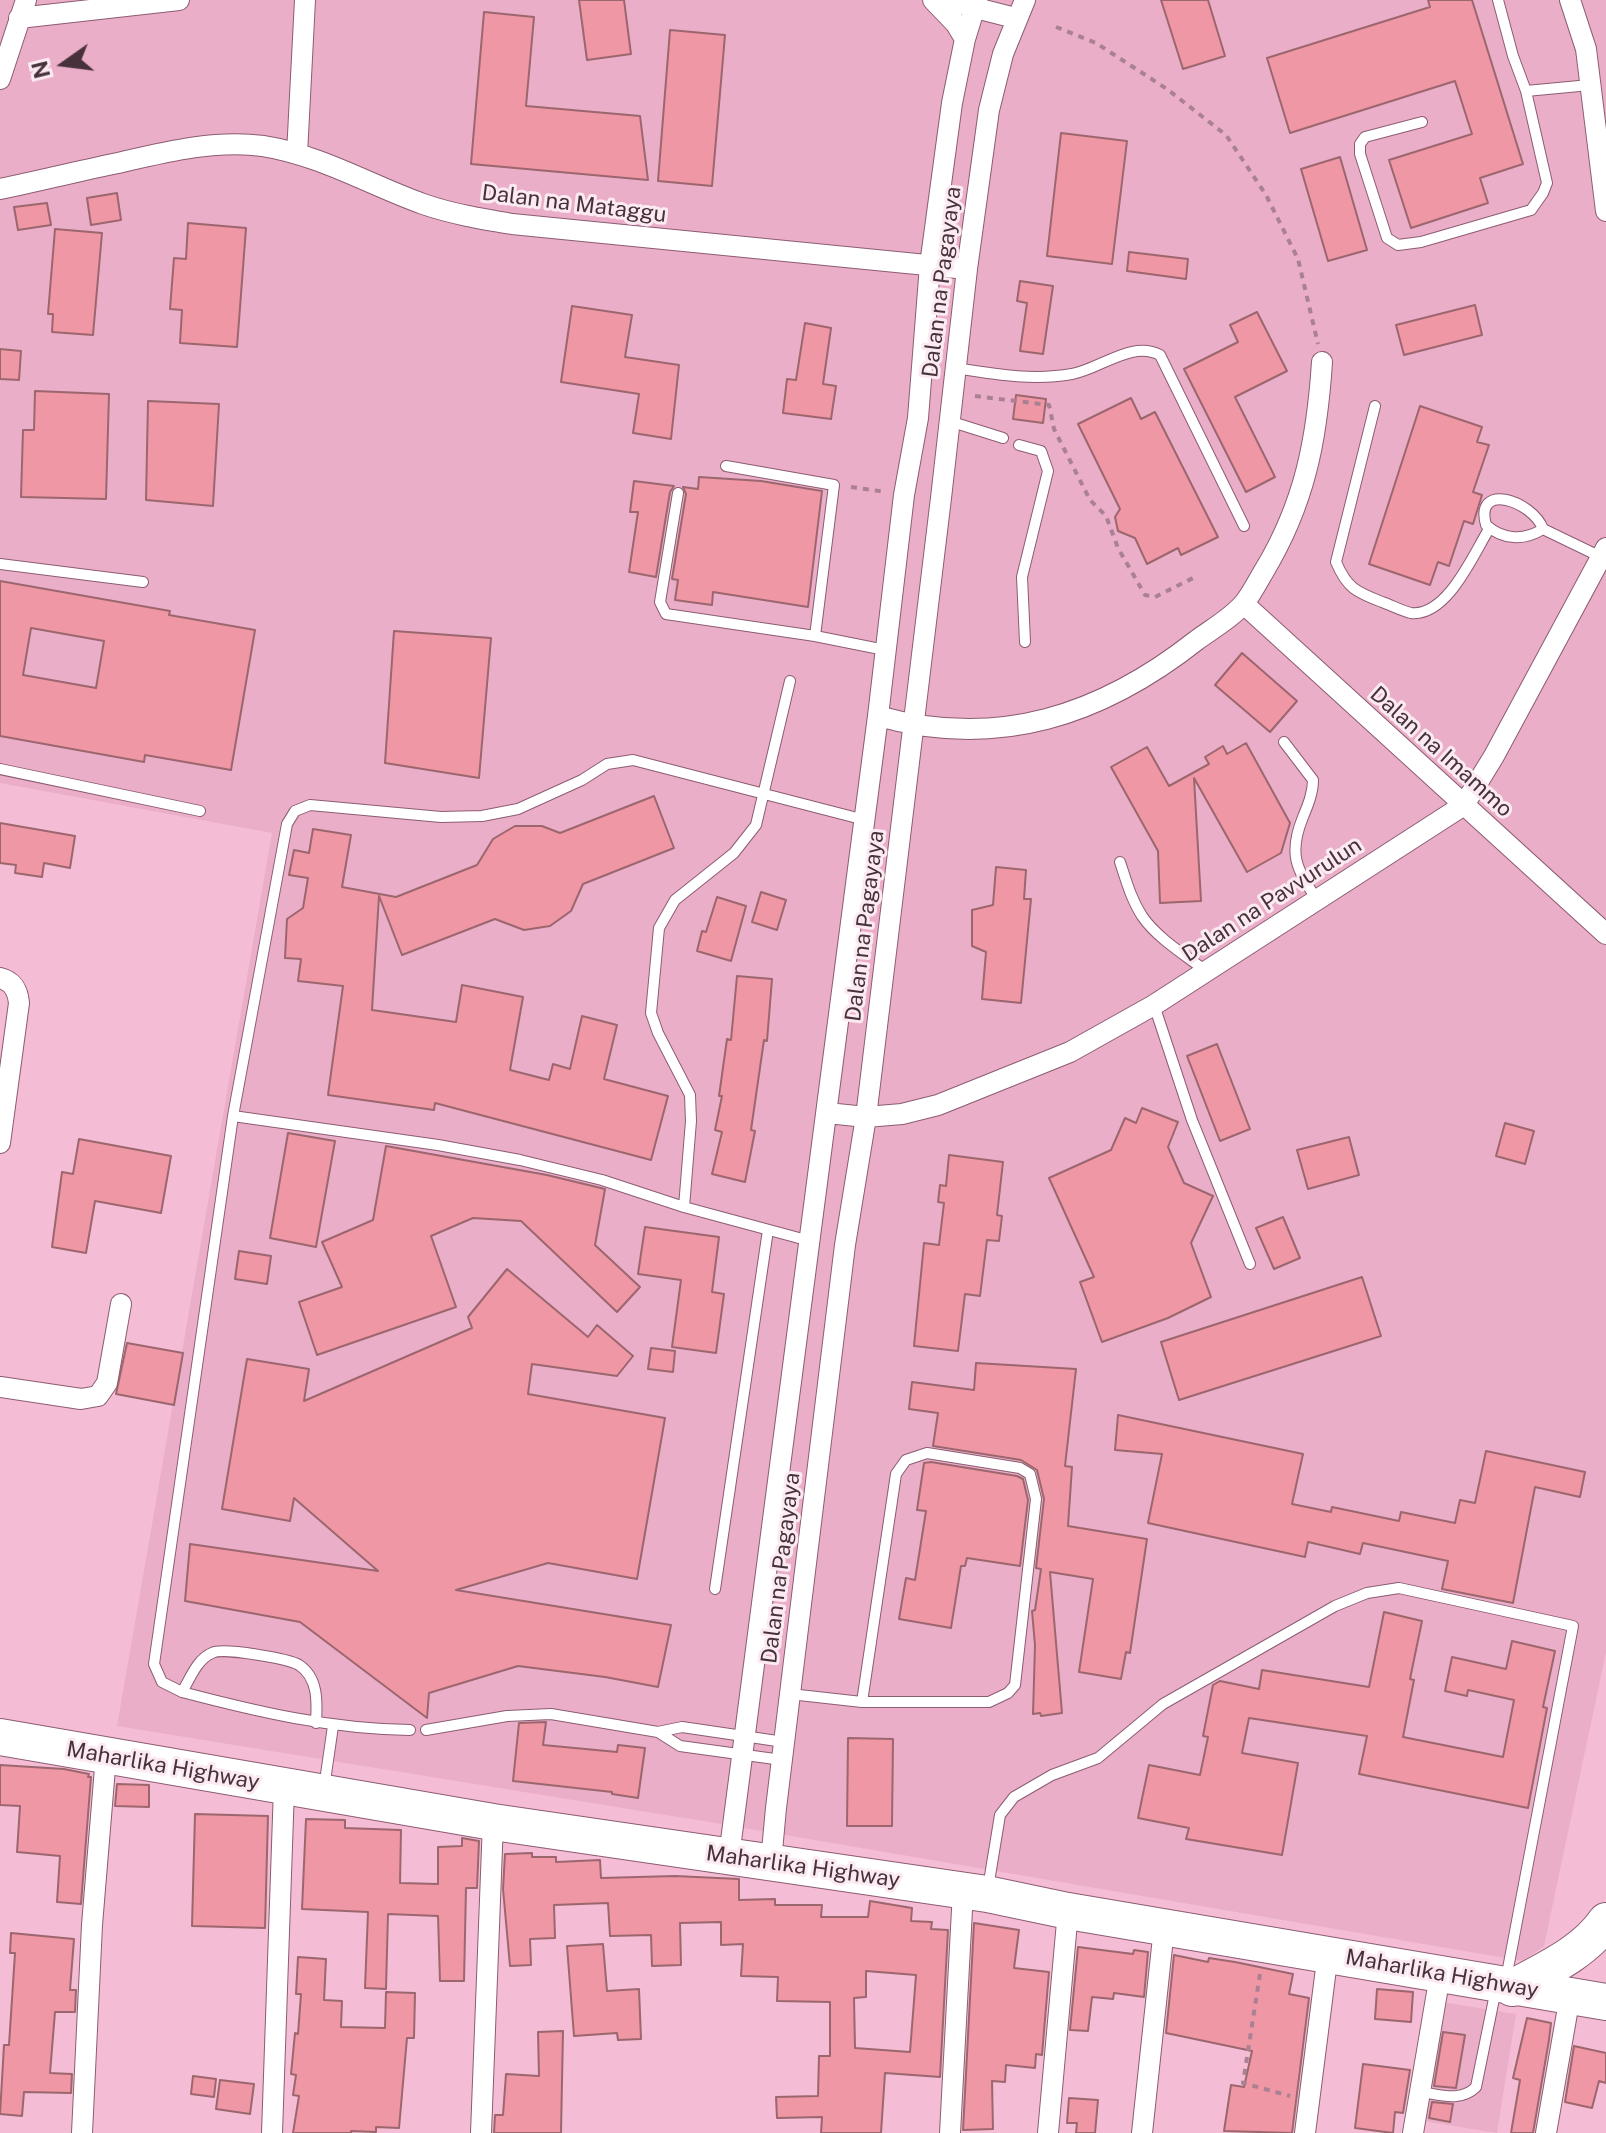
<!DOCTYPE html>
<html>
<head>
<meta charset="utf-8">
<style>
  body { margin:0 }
  #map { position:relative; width:1606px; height:2133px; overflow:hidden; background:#f4bdd5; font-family:"Public Sans",sans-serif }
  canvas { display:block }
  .north { position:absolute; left:24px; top:24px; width:80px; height:80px; -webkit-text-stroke:6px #fceaf2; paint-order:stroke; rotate:256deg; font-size:22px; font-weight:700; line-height:32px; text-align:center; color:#47323b }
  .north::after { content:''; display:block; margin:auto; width:28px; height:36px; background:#47323b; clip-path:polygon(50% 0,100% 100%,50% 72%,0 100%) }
</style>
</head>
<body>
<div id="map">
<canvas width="1606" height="2133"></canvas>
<div class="north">N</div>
</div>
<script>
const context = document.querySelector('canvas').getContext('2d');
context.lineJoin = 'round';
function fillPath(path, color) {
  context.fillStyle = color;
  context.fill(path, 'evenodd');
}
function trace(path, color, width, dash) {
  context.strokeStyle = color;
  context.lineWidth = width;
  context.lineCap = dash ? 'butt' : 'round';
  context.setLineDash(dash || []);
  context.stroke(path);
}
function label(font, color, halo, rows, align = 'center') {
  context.font = font + ' "Public Sans",sans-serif';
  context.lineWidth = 6;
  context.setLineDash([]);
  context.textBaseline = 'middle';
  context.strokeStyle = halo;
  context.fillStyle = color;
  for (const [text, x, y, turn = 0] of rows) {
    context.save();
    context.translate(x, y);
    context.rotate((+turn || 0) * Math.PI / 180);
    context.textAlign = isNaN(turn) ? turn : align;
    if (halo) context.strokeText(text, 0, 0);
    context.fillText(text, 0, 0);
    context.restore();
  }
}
fillPath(new Path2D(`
  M0 0H1606V1652L1544 1946 1523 1961 709 1822 117 1726 272 833 0 783Z
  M1442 2002 1516 2014 1497 2133 1423 2121Z`), '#ebaec9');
const building = new Path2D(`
  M579 0H624L631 54 587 60Z
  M1161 0H1208L1225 56 1183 69Z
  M1428 0H1472L1523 164 1480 178 1488 203 1411 228 1389 160 1472 134 1455 81 1290 133 1267 58 1430 7Z
  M484 12 534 17 526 106 640 116 648 180 471 164Z
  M670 30 725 35 712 186 658 181Z
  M1061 133 1127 141 1112 264 1047 256Z
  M1340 157 1367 250 1328 261 1301 169Z
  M117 193 121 220 91 225 87 198Z
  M47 203 51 225 18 230 14 207Z
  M188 223 246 228 237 347 180 343 182 310 170 309 174 258 186 259Z
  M55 229 102 233 93 335 52 332 53 314H48Z
  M1129 252 1188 259 1186 279 1127 271Z
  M1020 281 1053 286 1043 354 1020 351 1027 303 1017 301Z
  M1475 305 1482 335 1404 355 1396 325Z
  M572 306 632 315 625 357 679 365 671 439 633 433 639 394 561 382Z
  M1257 312 1287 371 1235 397 1275 477 1246 492 1184 369 1238 342 1230 325Z
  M805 323 831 328 823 384 836 386 831 419 783 413 787 379 796 380Z
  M0 349 21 351 19 380 0 379Z
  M35 391 109 394 106 499 21 497 23 430H34Z
  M1016 395 1046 399 1043 423 1013 419Z
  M1131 398 1141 419 1155 412 1218 537 1181 555 1178 548 1147 564 1135 538 1118 531 1115 517 1120 509 1078 424Z
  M148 401 219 404 213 506 146 500Z
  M1420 406 1482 427 1477 442 1489 445 1473 492 1482 495 1473 524 1464 521 1449 566 1438 562 1430 585 1369 564Z
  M699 477 761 481 822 491 808 607 713 592 712 605 675 600 678 580 672 579 686 494 683 487 698 489Z
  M634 481 674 486 670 492 656 577 629 572 638 512H630Z
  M0 581 170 611 169 615 255 630 231 770 145 755 144 762 0 736ZM31 628 104 641 96 688 23 675Z
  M394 631 491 638 479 778 385 763Z
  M1242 653 1297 701 1270 732 1215 685Z
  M1246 743 1290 823 1281 853 1247 872 1194 778 1201 901 1160 903 1158 851 1111 767 1147 747 1169 786 1209 764 1205 757 1223 746 1227 754Z
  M654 796 674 848 583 884 571 911 550 926 524 930 495 919 402 955 379 896 372 1010 456 1022 462 985 523 997 510 1070 549 1080 553 1064 570 1069 582 1016 617 1025 604 1079 668 1096 651 1160 435 1103 434 1110 328 1095 343 986 298 981 301 959 285 958 287 919 303 908 308 878 289 875 294 850 309 853 313 829 351 835 342 887 396 897 477 865 493 839 515 826H542L560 833Z
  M0 823 75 836 70 868 44 863 42 877 15 873 16 865 0 863Z
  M996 867 1026 870 1024 899H1031L1021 1003 982 999 986 952 972 946V910L993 905Z
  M761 892 786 900 777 930 752 922Z
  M717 897 746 906 731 961 697 951 702 931 706 932Z
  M737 976 772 979 767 1041 764 1040 751 1130 755 1131 745 1182 712 1174 722 1132 715 1130 722 1096H719L727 1039 731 1040Z
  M1217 1044 1250 1129 1220 1141 1187 1056Z
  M1142 1108 1178 1122 1168 1147 1184 1183 1213 1196 1191 1243 1211 1297 1168 1318 1102 1342 1080 1282 1094 1277 1049 1178 1111 1150 1125 1118 1136 1123Z
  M1505 1123 1534 1131 1525 1164 1496 1156Z
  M288 1133 335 1141 316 1247 270 1238Z
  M1349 1137 1359 1175 1308 1189 1297 1150Z
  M79 1139 171 1156 161 1213 95 1201 86 1253 52 1247 62 1172 73 1174Z
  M386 1146 547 1175 605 1189 595 1245 640 1287 617 1312 521 1221 473 1218 431 1236 456 1307 317 1355 299 1302 342 1287 322 1242 373 1220Z
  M949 1155 1003 1162 997 1215 1002 1216 999 1241 987 1240 980 1296 965 1294 958 1351 914 1346 924 1243 939 1245 944 1203 938 1202 940 1185 946 1186Z
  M1283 1217 1300 1258 1274 1269 1256 1228Z
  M645 1227 719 1237 712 1292 724 1294 716 1353 672 1347 681 1280 638 1274Z
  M239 1251 271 1256 267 1284 235 1279Z
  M507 1269 588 1337 597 1325 633 1356 617 1376 532 1364 528 1394 665 1418 637 1579 548 1563 456 1590 671 1625 658 1687 605 1677 518 1666 429 1693 427 1718 300 1622 185 1601 190 1544 378 1571 294 1498 290 1521 222 1509 247 1359 309 1369 304 1401 472 1328 468 1317Z
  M1362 1277 1381 1336 1179 1400 1161 1342Z
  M127 1343 183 1353 174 1405 116 1394Z
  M651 1348 675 1351 673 1372 648 1369Z
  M976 1363 1076 1369 1065 1466 1072 1467 1068 1526 1147 1539 1130 1653 1126 1652 1121 1679 1079 1672 1093 1579 1050 1572 1062 1713 1041 1716 1040 1713 1033 1714 1035 1645 1032 1611 1035 1610 1041 1569 1036 1568 1044 1499 1037 1470 1021 1460 933 1446 938 1413 909 1409 912 1382 974 1390Z
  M1118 1415 1303 1454 1292 1504 1331 1512 1332 1507 1399 1521 1401 1512 1455 1523 1460 1500 1475 1503 1486 1451 1585 1472 1580 1497 1535 1487 1513 1603 1442 1589 1448 1561 1363 1543 1360 1554 1308 1542 1305 1557 1148 1523 1162 1454 1115 1450Z
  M931 1462 1017 1476 1023 1479 1028 1500 1020 1566 967 1558 965 1566H961L951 1628 899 1619 906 1578 915 1580 926 1511 917 1510 924 1463Z
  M1384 1612 1422 1621 1410 1679 1414 1680 1403 1737 1503 1757 1514 1700 1468 1690 1467 1696 1445 1691 1452 1657 1506 1669 1512 1641 1555 1651 1543 1707 1547 1708 1528 1808 1359 1774 1367 1736 1249 1718 1242 1753 1298 1763 1282 1855 1186 1839 1189 1828 1138 1818 1149 1765 1200 1775 1208 1737 1203 1736 1213 1685 1220 1681 1259 1689 1262 1670 1369 1687Z
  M546 1722 543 1745 617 1752 618 1745 645 1748 638 1798 612 1794V1792L513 1781 519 1723Z
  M848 1738 893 1739 892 1826H847Z
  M0 1765 64 1769 89 1774 88 1777H91L81 1904 57 1902 60 1856 17 1852 20 1806 0 1805Z
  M117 1784 149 1785V1807L115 1806Z
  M195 1814 268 1816 265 1928 192 1926Z
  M306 1819 345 1820V1828L401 1830 400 1883 438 1884V1847L462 1846V1838L479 1841 477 1888H466L464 1981H440L438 1916 388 1914 386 1989 365 1988 368 1912 302 1909Z
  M532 1853V1857H556V1862L600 1860 601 1878 675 1876 739 1879V1900L775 1899V1905H822L821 1917H868L870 1901 912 1908 911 1921 932 1922 931 1929 948 1930 940 2077 885 2073 881 2133H821L822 2117 777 2118 776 2097 818 2096 819 2056H830V2002L777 2001 778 1977 741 1976 743 1944 721 1945V1922L680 1923 681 1965 652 1966 651 1935 610 1936 608 1903 554 1905 555 1938 530 1939 531 1965 510 1966 503 1889 505 1854ZM866 1971 916 1975 910 2052 855 2048 854 1998 866 1997Z
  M974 1923 1019 1930 1014 1968 1049 1972 1042 2055 1036 2054 1035 2068 1006 2065 1005 2082 992 2081 993 2129 963 2130Z
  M11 1933 74 1939 70 1990H76L75 2012H55L50 2073 72 2074 71 2093 24 2092 22 2116 0 2114 4 2045H9L15 1953H10Z
  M603 1944 607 1991 639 1989 641 2039 618 2040 617 2033 574 2036 567 1946Z
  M1078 1947 1133 1954 1134 1950 1148 1952 1144 1997 1114 1993 1113 1999 1092 1997 1088 2031 1070 2030Z
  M1174 1955 1208 1962 1209 1958 1235 1962 1293 1974 1289 1994 1309 1998 1292 2133 1224 2131 1231 2085 1244 2087 1252 2051 1166 2033Z
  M298 1957 326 1959 324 2000 342 2001 341 2027 385 2028 386 1992 415 1993 414 2038H407L399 2128 376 2127V2132L351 2131V2133H293L299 2096 293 2095 296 2075 291 2074 295 2033 298 2034 301 1994H296Z
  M1377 1989 1413 1992 1411 2022 1375 2019Z
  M1527 2018 1551 2023 1549 2040 1533 2133H1511L1520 2080 1513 2078Z
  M563 2031 561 2133H494L495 2115H503L506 2074 539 2076 538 2032Z
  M1443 2032 1465 2035 1456 2088 1434 2086Z
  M1574 2046 1606 2053V2083L1599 2081 1592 2108 1565 2102Z
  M1363 2064 1410 2070 1403 2113 1395 2112 1393 2133 1355 2128Z
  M193 2076 216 2079 214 2097 191 2094Z
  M220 2080 254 2084 250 2114 216 2109Z
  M1069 2098 1098 2100 1095 2133H1076L1077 2123H1067Z
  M1432 2102 1453 2104 1450 2122 1429 2118Z`);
fillPath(building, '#ef97a4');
trace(building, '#9c666e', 2);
const lane = new Path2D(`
  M1498 0 1513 56 1526 91 1590 85
  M1422 122 1365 137 1360 144V154L1387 238 1398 245 1421 242 1531 210 1543 193 1547 183 1526 91
  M955 368C994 374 1033 381 1072 374 1100 369 1132 340 1160 355L1244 526
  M1375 406 1336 562C1347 588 1356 592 1382 602 1391 605 1402 611 1411 613 1447 617 1473 555 1489 529
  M949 421 1003 438
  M1019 445 1041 451 1048 471 1022 577 1025 642
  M726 466 834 485 815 636
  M678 493 660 602 666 614 815 636 885 650
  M1543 529C1524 541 1503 540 1486 525 1474 481 1533 501 1543 529L1601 557
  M0 564 143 582
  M1284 742 1313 780C1313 793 1308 805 1303 817 1288 854 1296 868 1317 900
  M0 769 200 811
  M1120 862C1126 880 1131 899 1142 916 1157 938 1185 955 1206 971
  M1154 1005 1192 1120 1250 1264
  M233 1116 438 1145 520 1160 602 1180 684 1207 810 1241
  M684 1207 691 1121 690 1095 658 1033 651 1013 659 928 675 900 734 853 756 825 790 681
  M715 1589 768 1230
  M182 1692 162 1682 154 1664 233 1116 287 824 295 811 310 805 441 817 482 816 518 809 582 780 607 764 633 760 865 820
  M790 1694 862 1702H989L1008 1693 1015 1685 1036 1499 1030 1474 1020 1468 927 1453 906 1460 896 1474 862 1702
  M316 1723C317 1704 319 1678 299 1665 289 1659 223 1647 212 1653 197 1659 190 1679 182 1692 258 1712 331 1729 410 1730
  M426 1730 507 1716 551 1714 658 1732 682 1727 784 1742
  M658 1732 680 1746 782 1760
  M324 1788 333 1726
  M988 1888 1000 1815 1014 1797 1052 1775 1098 1758 1163 1704 1335 1606 1367 1593 1399 1588 1573 1626 1506 1979
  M1422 2092C1441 2095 1461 2102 1476 2087L1496 1989`);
const street = new Path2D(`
  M933 0 956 24 965 39
  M945 0 1015 18
  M1570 0 1586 49 1606 211
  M19 18 179 0
  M0 79 26 0
  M297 154 305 0
  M0 189C38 181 75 172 113 164 161 153 214 139 263 146 320 155 370 185 423 204 452 214 482 219 512 224L967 269
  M1244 604 1606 934
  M878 716C998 750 1102 715 1197 640 1212 629 1233 617 1245 602 1252 593 1258 581 1264 571 1305 503 1317 439 1322 362
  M0 978C13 981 18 991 19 1003L0 1143
  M827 1113 866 1117 902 1114 938 1105 1070 1052 1154 1005 1464 805 1494 756 1606 548
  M0 1387 81 1399 98 1396 107 1383 121 1304
  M729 1856 878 716 904 495 918 418 930 265 952 103 965 39 977 0
  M771 1862 776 1808 845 1245 866 1117 941 498 967 269 989 110 1003 54 1025 0
  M82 2133 92 1925 106 1756
  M272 2133 284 1788
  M481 2133 493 1822
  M950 2133 963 1891
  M1048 2133 1068 1911
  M1142 2133 1164 1928
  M1305 2133 1328 1953
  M1413 2133 1440 1975
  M1546 2133 1570 1996`);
const highway = new Path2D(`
  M0 1737 493 1822 987 1894 1068 1911 1606 2002
  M1512 1988C1545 1970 1584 1953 1606 1921`);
trace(lane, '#8c5c72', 12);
trace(street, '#8c5c72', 22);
trace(highway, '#8c5c72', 38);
trace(new Path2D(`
  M1056 27 1096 43 1167 89 1226 135 1266 195 1298 259 1318 344
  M975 396 1049 405 1054 429 1090 500 1106 516 1118 548 1145 595 1155 597 1193 578
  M851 487 886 492
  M1260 1974 1243 2083 1290 2096`), '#aa8193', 4, [6, 6]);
trace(lane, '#fff', 10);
trace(street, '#fff', 20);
trace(highway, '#fff', 36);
label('22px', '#47323b', '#fceaf2', [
  ["Dalan na Mataggu",574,204,7],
  ["Dalan na Pagayaya",942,282,-83],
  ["Dalan na Imammo",1441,752,42],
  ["Dalan na Pavvurulun",1272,900,-33],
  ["Dalan na Pagayaya",865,926,-83],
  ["Dalan na Pagayaya",781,1568,-83],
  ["Maharlika Highway",163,1766,10],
  ["Maharlika Highway",803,1867,8],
  ["Maharlika Highway",1442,1974,10]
]);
</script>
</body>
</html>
